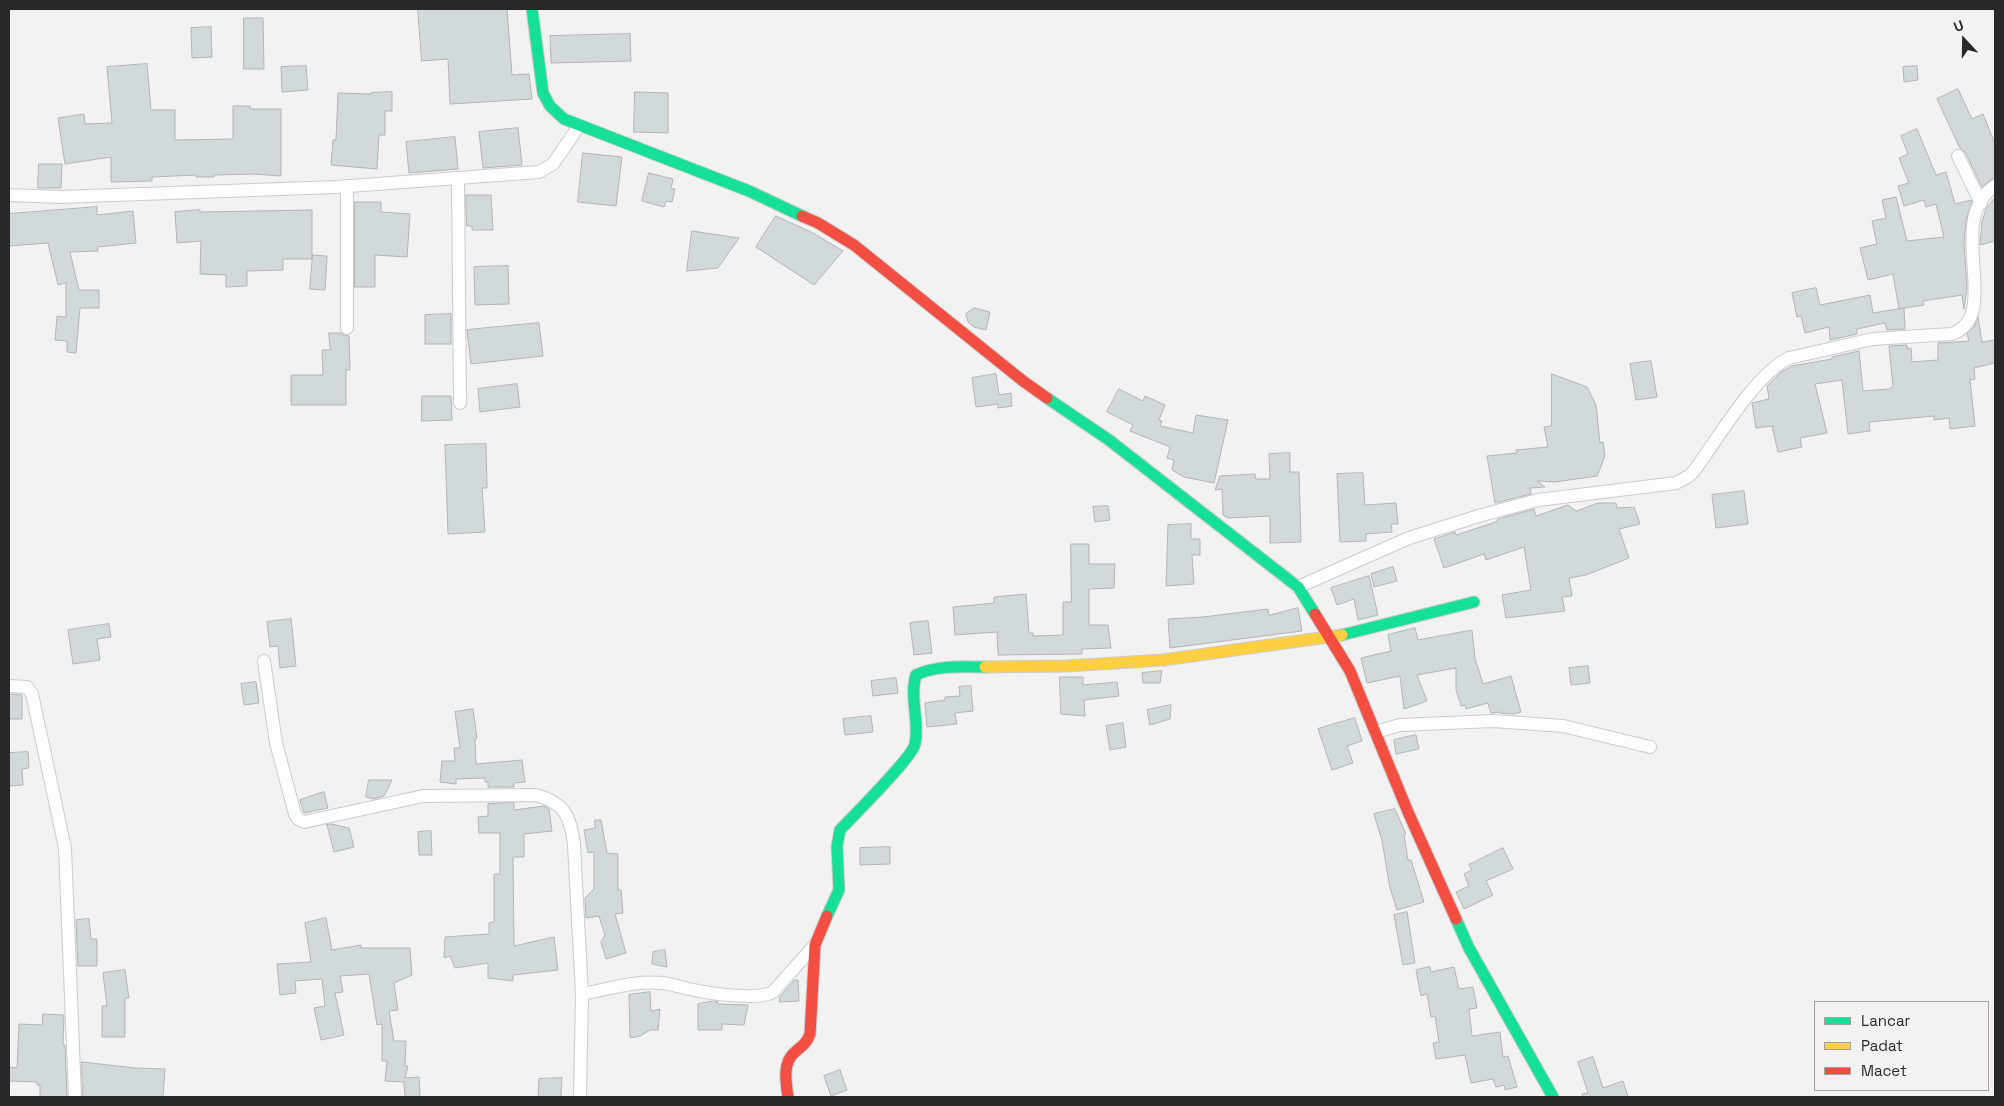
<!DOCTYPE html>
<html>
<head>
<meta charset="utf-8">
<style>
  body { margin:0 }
  #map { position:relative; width:2004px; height:1106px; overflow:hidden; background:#f3f2f3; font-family:"Space Grotesk",sans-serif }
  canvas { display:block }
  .frame { position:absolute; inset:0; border:10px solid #292828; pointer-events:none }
  .legend { position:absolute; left:1814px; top:1001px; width:175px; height:90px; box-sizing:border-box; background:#f4f1f3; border:1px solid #a3a1a2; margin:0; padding:6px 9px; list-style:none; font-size:15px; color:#292828 }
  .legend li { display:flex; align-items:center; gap:10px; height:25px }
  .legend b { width:25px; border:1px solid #a3a1a2 }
  .north { position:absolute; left:1939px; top:15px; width:50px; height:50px; -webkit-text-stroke:4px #f4f1f3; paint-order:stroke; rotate:339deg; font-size:14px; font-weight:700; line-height:20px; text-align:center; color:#292828 }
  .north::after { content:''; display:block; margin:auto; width:18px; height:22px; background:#292828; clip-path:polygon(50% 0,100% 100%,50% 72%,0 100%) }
</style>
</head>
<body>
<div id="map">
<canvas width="2004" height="1106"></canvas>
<div class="frame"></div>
<ul class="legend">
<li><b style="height:6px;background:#16e098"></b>Lancar</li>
<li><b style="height:6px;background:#ffcf43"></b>Padat</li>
<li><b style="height:6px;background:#f24e42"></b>Macet</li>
</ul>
<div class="north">U</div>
</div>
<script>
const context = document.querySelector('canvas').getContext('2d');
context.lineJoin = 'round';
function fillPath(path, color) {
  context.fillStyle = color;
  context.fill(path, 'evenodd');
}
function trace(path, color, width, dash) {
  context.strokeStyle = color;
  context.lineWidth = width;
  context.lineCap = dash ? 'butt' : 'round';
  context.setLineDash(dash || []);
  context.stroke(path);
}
const building = new Path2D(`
  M418 9H507L512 75 529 74 532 99 450 104 448 59 422 61Z
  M244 18H263L264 69H244Z
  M211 27 212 57 192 58 191 28Z
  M630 34 631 61 551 63 550 36Z
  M147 64 151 110H175V140L233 139V106H250V109H281V176L253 174 214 175V177H196V175L152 177V181L111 182V157L65 164 58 118 84 114 85 124 112 123 107 67Z
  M306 66 308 90 282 92 281 67Z
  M1917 66 1918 80 1904 82 1903 67Z
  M1958 89 1972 119 1983 114 1995 144V178L1990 180 1982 187 1965 152 1960 148 1937 99Z
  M392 92V111H385V135H379L377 169 331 165 333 140H336L338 93 371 94V93Z
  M635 92 668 93V133L634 132Z
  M518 128 522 165 483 168 479 132Z
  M1917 129 1936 175 1946 172 1955 204 1971 200 1972 202 1966 220 1964 243 1967 288 1964 309 1962 295 1923 301 1924 305 1899 309 1893 274 1868 280 1860 248 1877 244 1872 221 1886 218 1882 200 1896 197 1907 241 1944 237 1936 204 1926 207 1924 200 1904 206 1898 186 1909 183 1899 158 1908 154 1901 136Z
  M455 137 458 169 409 173 406 142Z
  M583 153 622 157 616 206 578 202Z
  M39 164H62L61 188H38Z
  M649 173 673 179 671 188 675 189 672 202 666 201 664 207 642 201Z
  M466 195H491L493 230H472V226H467Z
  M1995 198V241L1980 245 1982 222 1986 209Z
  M355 202H381V212L410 214 407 257 375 255V287H355Z
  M97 207V215L133 211 136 243 98 247V251L70 252 79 290H99V308H80L76 353 67 352V341L55 340 57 316 66 317V283L58 285 48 243 9 246V214Z
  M200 210V212L312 210V259H283V270L247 271V286L226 287V275L200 274 201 241 177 243 175 212Z
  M776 216 813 233 843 251 814 285 756 247Z
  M692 231 739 238 718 268 687 271Z
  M313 255 327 256 325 290 310 289Z
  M508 266 509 304 475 305 474 267Z
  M1816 288 1820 305 1870 295 1873 313 1904 308 1905 329 1887 330 1885 323 1857 329V334L1830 340 1829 327 1805 333 1801 316 1797 317 1792 293Z
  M974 308 990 312 986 330 974 327 968 322 966 314Z
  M451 314V344H425V315Z
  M1978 317 1982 342 1995 340V363L1974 368 1975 379 1970 380 1975 426 1950 429 1949 418 1934 420V416L1869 422 1870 431 1848 434 1842 380 1815 384 1827 433 1800 438 1802 447 1778 452 1772 426 1756 428 1752 403 1769 399 1767 386 1781 372 1792 366 1832 359V357L1859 351 1863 391 1889 389 1893 387 1889 346 1907 345V349L1911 348 1912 362 1938 360V343L1969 341 1967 333 1974 327Z
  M539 323 543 356 471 364 467 330Z
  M329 333H341L343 335 349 336 350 370H346V405H291V375H323L322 350H330Z
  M1651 361 1657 397 1636 400 1630 364Z
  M996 374 999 395 1011 393 1012 406 998 408V404L976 407 972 378Z
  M1552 374 1587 387 1596 405 1600 443 1603 442 1605 456 1597 476 1555 482 1537 481 1545 487 1530 488 1531 494 1495 503 1487 456 1517 453 1516 450 1548 447 1544 427 1551 426Z
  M517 384 520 407 480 412 478 389Z
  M1119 389 1143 401 1145 396 1165 405 1159 420 1162 421 1160 426 1193 433 1196 415 1228 420 1214 483 1184 477 1172 470 1174 460 1167 458 1170 447 1130 431 1133 425 1107 412Z
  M422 396H451L452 420 422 421Z
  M486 444 487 488H482L485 532 448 534 445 445Z
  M1290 453V472H1299L1301 542 1270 543V516L1228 518 1223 515 1222 489 1215 490 1220 476 1255 474 1256 479H1270L1269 454Z
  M1363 473 1365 505 1396 503 1398 524H1391L1392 532 1366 534V541L1340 542 1337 474Z
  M1744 491 1748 524 1716 528 1712 495Z
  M1598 503H1616L1617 508 1634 507 1640 524 1619 529 1629 558 1586 575 1569 578 1572 596 1562 597 1565 611 1506 618 1502 595 1531 590 1524 547 1486 560 1484 554 1444 568 1434 539 1455 532 1456 535 1496 522 1498 519 1534 509 1536 516 1568 505 1576 511Z
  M1108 506 1110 520 1095 522 1093 507Z
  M1191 524V539H1200V555H1192L1194 584 1166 586 1168 525Z
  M1071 544H1089V564H1115L1114 588 1089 589V625H1108L1111 648 1082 649V654L998 655 997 632 955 635 953 607 994 603V597L1026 594 1029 633H1033V636L1063 635V602H1071Z
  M1393 567 1397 581 1374 587 1371 574Z
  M1369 576 1378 615 1358 620 1354 599 1337 605 1331 588Z
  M1298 608 1302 631 1170 648 1168 619 1203 617 1268 609 1269 615Z
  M291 619 296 666 280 668 278 646 270 647 267 622Z
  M928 621 932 653 914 655 910 623Z
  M109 624 111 637 97 639 100 660 73 664 68 630Z
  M1415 628 1418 640 1472 630 1475 658 1483 684 1511 676 1521 712 1514 714 1500 713V712L1491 713 1488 703 1466 709 1465 705 1461 706 1456 690V668L1417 675 1427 701 1404 709 1400 676 1367 683 1361 658 1391 651 1388 635Z
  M1588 666 1590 683 1571 685 1569 668Z
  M1162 671 1160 683H1143L1142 673Z
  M1060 677H1083V685L1117 682 1119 696 1084 700 1085 716 1061 714Z
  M896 678 898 693 873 696 871 681Z
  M256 682 259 703 244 705 241 684Z
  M971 686 973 711 955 713 957 724 927 727 925 703 945 700V697L960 696 959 687Z
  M9 694 22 695V719H9Z
  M1171 705 1170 719 1150 725 1147 710Z
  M473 709 477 738 475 739 476 764 522 760 525 782 514 783V787H488V782H485V778L456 779V784L440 782 442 761H455L454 748H460L455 712Z
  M871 716 873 732 845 735 843 719Z
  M1355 718 1362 741 1347 746 1353 763 1332 770 1318 729Z
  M1123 723 1126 747 1110 750 1106 726Z
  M1416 735 1419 749 1396 754 1394 740Z
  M28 752 29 768 22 769 23 785 9 786V753Z
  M369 780H392L384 796 373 799 366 797Z
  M324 792 328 808 304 813 300 800Z
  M514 803V810L544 806 549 809 552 831 524 834V857H513L514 946 554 937 558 970 513 975V981L488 978V963L455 968 450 956 444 958 445 937 489 934V923L494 922V874H500V833H479L478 817 488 816V804Z
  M1395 809 1406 834 1404 835 1408 860H1411L1424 902 1397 910 1390 888 1382 841 1374 814Z
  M595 820H601L607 853 618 854V890H621L623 913 615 914 626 953 606 959 601 942 605 935 599 916 586 918 585 898 594 889V852L588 853 584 830 595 828Z
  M331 824 349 828 354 847 334 852 327 825Z
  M431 831 432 855H419L418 832Z
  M890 847V864L860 865V848Z
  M1503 848 1513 869 1486 881 1493 895 1464 909 1456 892 1469 886 1464 874 1472 870 1469 865Z
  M1407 912 1415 963 1403 965 1394 915Z
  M326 918 332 950 361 945V948H410L412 975 394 983 398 1010 389 1011 394 1041H406L405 1066H408L405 1078 419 1077 420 1097H405L404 1082 385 1081 387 1061H382V1024L377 1025 369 974 340 976 343 992 335 993 344 1035 321 1040 314 1008 325 1006 322 979 295 981 296 993 280 995 277 964 311 962 305 923Z
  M89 919 91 939H97V966H78L76 920Z
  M665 950 667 967 652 964 653 952Z
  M1430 967 1431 972 1454 967 1459 989 1473 987 1477 1008 1469 1009 1472 1036 1500 1032 1503 1057 1508 1056 1517 1087 1505 1090 1504 1085 1496 1087 1493 1079 1471 1083 1465 1055 1436 1059 1433 1043 1439 1042 1435 1016 1431 1017 1427 994 1421 996 1416 970Z
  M125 970 129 998H125V1037H102V1006H107L103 973Z
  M795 980H798L799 1001 779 1002 780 997Z
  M650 992 651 1011 660 1009 658 1030H650L640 1036 630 1038 629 995Z
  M714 1001 718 1002 717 1004 748 1005 744 1025 722 1024V1030H698V1004Z
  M43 1014 64 1015 63 1045H65L67 1097H40V1085H37V1082L9 1081V1067L17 1068 19 1024 42 1025Z
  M1593 1057 1603 1088 1623 1081 1628 1097H1582V1094L1588 1093 1578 1062Z
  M82 1062 135 1068 165 1069 163 1097H83Z
  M840 1070 847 1090 831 1096 824 1076Z
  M562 1078 561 1097H538L539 1079Z`);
fillPath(building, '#d1d9db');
trace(building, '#b3b3b4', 1);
const street = new Path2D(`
  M1958 156 1981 203
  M458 179 460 403
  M347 187V328
  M9 195 60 197 336 187 539 172 553 164 579 126
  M1298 587 1409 538 1482 515 1538 500 1676 483 1689 476 1694 471C1717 440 1756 373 1789 358L1873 339 1952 334C2004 315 1943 220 1995 186
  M264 661 276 743 295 814 298 819 304 822 423 796 536 795C564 803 571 816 574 845L582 994 580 1097
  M9 686 27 687 32 694 65 848 75 1097
  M1376 732 1400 725 1493 721 1563 726 1650 747
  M582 994C609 989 636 980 663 983 671 984 680 987 689 989 707 993 758 1001 773 992L815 945`);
const fast = new Path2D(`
  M532 9 543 93 550 106 564 119 749 191 802 216
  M1047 398 1109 440 1298 587 1315 614
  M1342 635 1474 602
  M827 916 839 890 837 846 840 830C854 815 912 758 915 744 920 721 909 698 916 675 936 665 963 667 985 667
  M1456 919 1469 948 1553 1097`);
const slow = new Path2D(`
  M985 667 1067 666 1163 660 1342 635`);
const jam = new Path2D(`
  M802 216 818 223 854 245 1023 381 1047 398
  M1315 614 1350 671 1408 812 1456 919
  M788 1097C786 1082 782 1063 795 1052 802 1046 807 1043 810 1034L815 945 827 916`);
trace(street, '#cccbcc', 14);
trace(fast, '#cccbcc', 13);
trace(slow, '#cccbcc', 13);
trace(jam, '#cccbcc', 13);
trace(street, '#fdfdfd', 12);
trace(fast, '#16e098', 11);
trace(slow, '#ffcf43', 11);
trace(jam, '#f24e42', 11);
</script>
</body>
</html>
